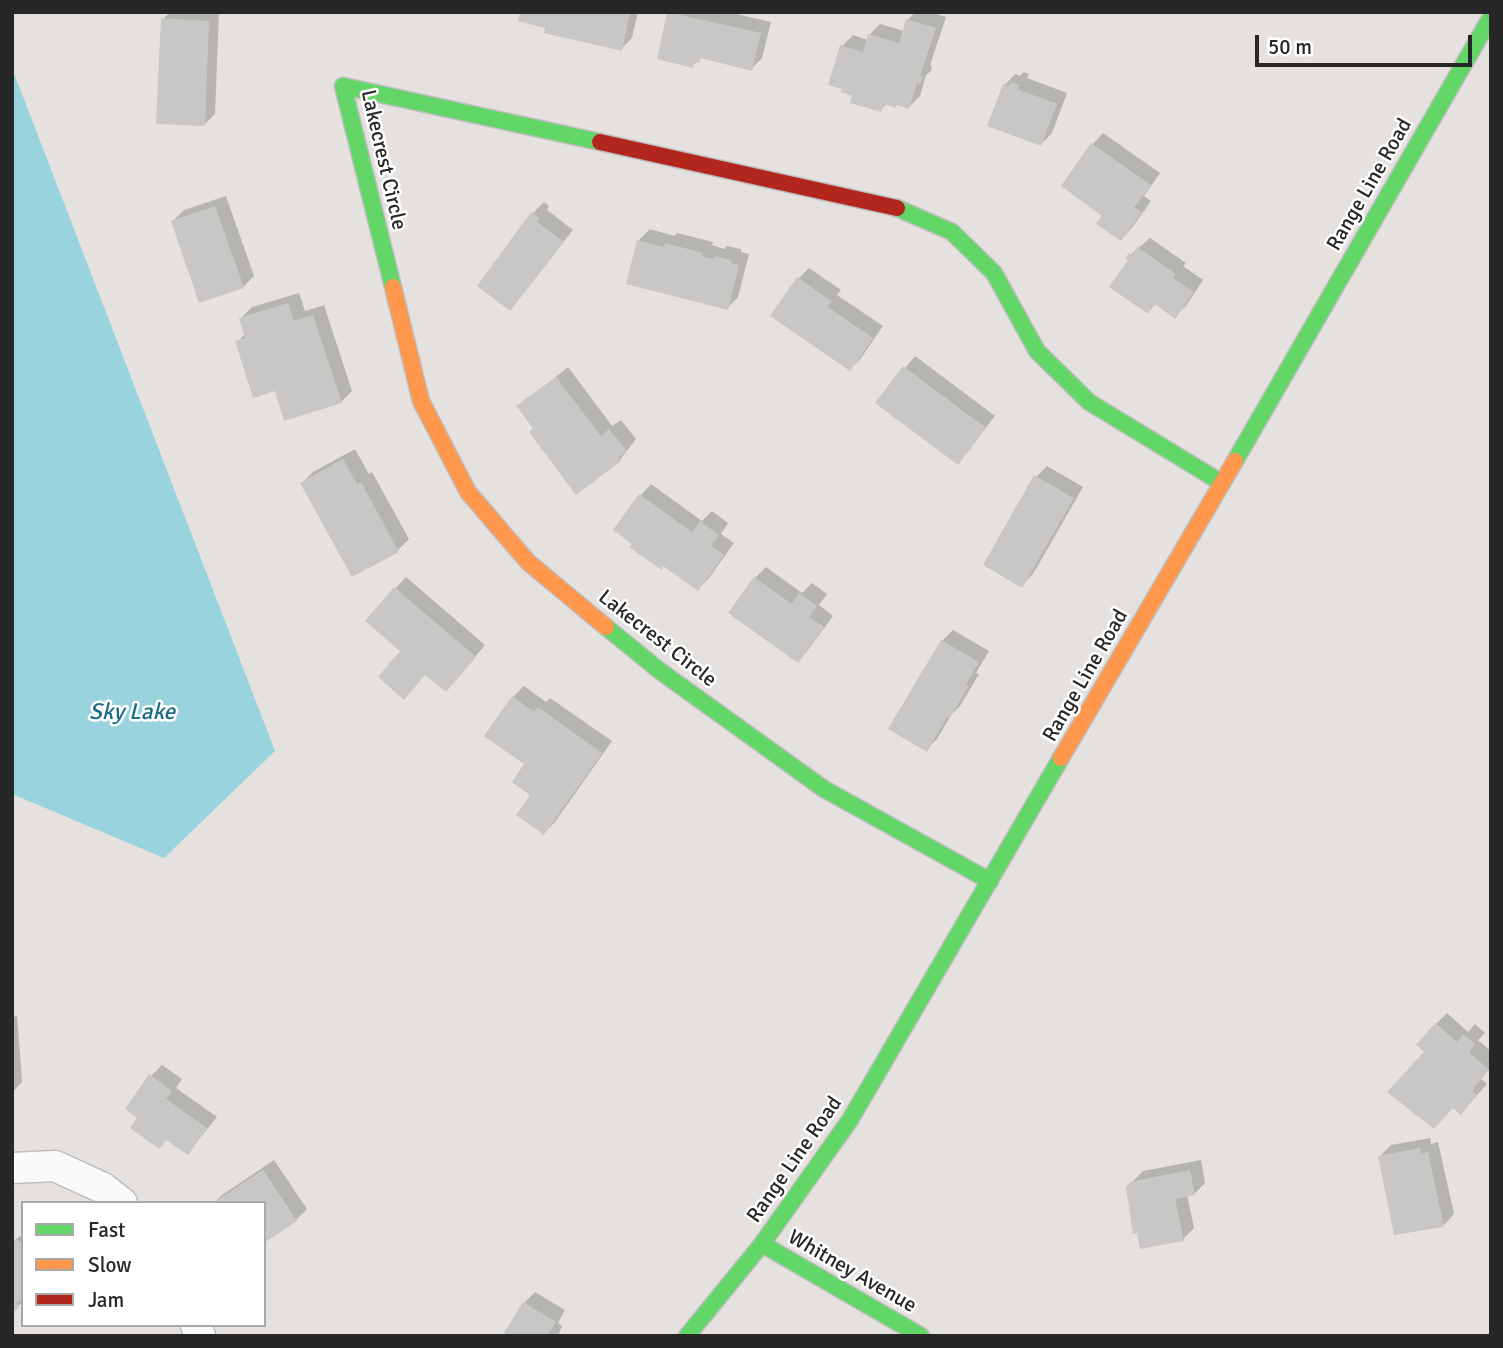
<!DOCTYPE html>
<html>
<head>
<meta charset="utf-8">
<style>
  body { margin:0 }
  #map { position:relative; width:1503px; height:1348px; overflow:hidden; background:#e4e1de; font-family:Signika,sans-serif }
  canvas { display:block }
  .frame { position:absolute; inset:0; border:14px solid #272727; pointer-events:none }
  .legend { position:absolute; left:21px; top:1201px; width:245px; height:126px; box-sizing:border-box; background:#fff; border:2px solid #a9a9a9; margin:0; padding:9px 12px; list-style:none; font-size:21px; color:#272727 }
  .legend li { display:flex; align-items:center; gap:14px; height:35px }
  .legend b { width:35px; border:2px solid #a9a9a9 }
  .scale { position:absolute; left:1255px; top:35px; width:217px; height:32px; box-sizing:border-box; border:4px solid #272727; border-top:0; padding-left:9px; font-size:21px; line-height:24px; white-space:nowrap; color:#272727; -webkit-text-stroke:5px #fff; paint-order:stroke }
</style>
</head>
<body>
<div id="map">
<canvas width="1503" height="1348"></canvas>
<div class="frame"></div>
<ul class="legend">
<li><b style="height:9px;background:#63d668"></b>Fast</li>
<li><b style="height:9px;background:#ff974d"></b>Slow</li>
<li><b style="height:9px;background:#b3261e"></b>Jam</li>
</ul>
<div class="scale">50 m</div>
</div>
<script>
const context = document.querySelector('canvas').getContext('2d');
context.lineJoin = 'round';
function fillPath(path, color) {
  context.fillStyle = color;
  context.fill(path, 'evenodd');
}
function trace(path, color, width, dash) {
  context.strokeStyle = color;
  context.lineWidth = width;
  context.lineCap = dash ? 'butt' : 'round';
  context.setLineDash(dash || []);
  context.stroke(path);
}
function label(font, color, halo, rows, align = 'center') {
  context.font = font + ' Signika,sans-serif';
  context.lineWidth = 5;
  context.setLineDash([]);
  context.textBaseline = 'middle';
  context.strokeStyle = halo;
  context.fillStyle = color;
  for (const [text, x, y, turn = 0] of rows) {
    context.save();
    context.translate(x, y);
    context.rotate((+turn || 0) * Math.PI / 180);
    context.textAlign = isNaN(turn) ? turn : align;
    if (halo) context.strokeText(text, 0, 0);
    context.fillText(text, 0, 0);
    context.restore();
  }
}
fillPath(new Path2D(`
  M12 68 275 751 164 858 12 794Z`), '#99d4de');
fillPath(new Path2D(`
  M170 12H219L215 114 204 125 163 19Z
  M522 12H638L632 38 621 49 547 26Z
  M669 12H728L771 22 762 58 751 69 703 57 692 66 659 58Z
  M915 12H930L946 17 930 65 932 66 931 71 926 75 920 96 909 107 887 103 881 110 854 95 842 46 853 35 868 40 869 35 880 24 904 31 908 20Z
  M1024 72 1029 74 1027 78 1067 93 1052 133 1041 144 1005 85 1015 74 1020 76Z
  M1103 133 1160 173 1144 196 1151 201 1132 228 1121 239 1104 215 1063 186 1093 144Z
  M226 196 254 276 243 287 173 221 184 210Z
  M544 202 549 206 547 210 573 230 510 309 479 286 533 213Z
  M650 229 674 236 677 233 713 242 712 245 724 249 727 246 741 249V252L749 254 738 297 727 308 628 282 639 240Z
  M1150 238 1186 263 1183 266 1203 280 1186 306 1175 316 1156 303 1148 312 1131 259 1128 257Z
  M809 268 841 290 837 295 883 326 861 358 850 369 798 279Z
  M299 293 305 311 324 305 352 391 341 402 276 389 237 342 246 333 241 318 252 307Z
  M915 356 995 416 958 462 878 402Z
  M568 367 612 426 621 420 636 439 620 460 535 428 519 407Z
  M355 449 369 474 372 472 409 539 398 550 353 575 302 483 313 472Z
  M1047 466 1083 487 1033 574 1022 585 1036 477Z
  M651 484 702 521 712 511 728 523 721 534 734 543 709 578 698 589 641 495Z
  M766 567 802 593 812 583 827 594 819 605 833 616 808 650 798 661 755 578Z
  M406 577 485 645 456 679 426 673 367 620Z
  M953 630 989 651 976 673 979 674 960 706 951 715 937 739 926 750 942 641Z
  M524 686 546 702 550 698 612 741 555 822 544 833 533 795 513 697Z
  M1447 1013 1468 1032 1475 1024 1485 1033 1478 1040 1491 1051V1067L1481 1079 1487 1084 1471 1102 1427 1052 1436 1024Z
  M17 1016 22 1082 12 1093V1017Z
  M162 1065 182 1079 176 1088 217 1117 188 1153 168 1138 159 1147 140 1118 151 1076Z
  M1430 1138 1431 1144 1438 1142 1454 1214 1444 1225 1380 1156 1391 1145Z
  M274 1160 307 1209 296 1220 264 1203H214L222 1195Z
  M1201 1160 1205 1183 1194 1194 1187 1195 1194 1228 1183 1239 1131 1183 1143 1171Z
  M23 1234V1302L12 1311V1242Z
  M535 1292 565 1310 558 1323 562 1326 558 1336H504L524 1303Z`), '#0003');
fillPath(new Path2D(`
  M520 12H630L622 51 544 33 545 28 518 21Z
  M667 12 761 33 752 71 701 58 699 63 694 62 693 68 657 59Z
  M161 18 209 21 205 126 156 124Z
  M906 19 936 28 920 76 923 77 920 84 917 83 909 109 896 105V108L884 104 881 112 850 103 852 96 841 92 842 89 828 85 840 45 863 52 868 34 899 43Z
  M1011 82 1019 85 1017 89 1057 104 1041 146 987 126 1003 84 1010 86Z
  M1091 143 1151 185 1134 208 1142 212 1121 241 1096 224 1102 216 1061 186Z
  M215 206 244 288 199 303 171 221Z
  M531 212 540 218 537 222 564 242 510 311 477 286Z
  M637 240 664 247 665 243 703 253 702 256 714 259 715 256 731 260V263L739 265 728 310 626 284Z
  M1137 247 1176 274 1173 278 1194 292 1175 319 1155 304 1148 314 1109 287 1128 260 1125 258 1129 253 1132 255Z
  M797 277 831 301 828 307 873 338 850 371 770 316Z
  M288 303 294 321 313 315 342 403 284 421 275 391 253 398 235 341 245 338 239 318Z
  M903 366 986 428 958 465 875 403Z
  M556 377 601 436 609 429 627 451 618 458 621 461 576 495 529 432 533 428 516 406Z
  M343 459 357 484 361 482 399 552 352 577 300 483Z
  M1034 475 1074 498 1022 588 983 565Z
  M639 494 692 532 700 521 719 535 711 546 724 555 698 591 663 566 662 570 629 547 632 544 613 530Z
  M754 577 792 604 799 593 817 606 809 617 824 627 798 663 728 613Z
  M394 587 476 657 446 692 425 675 404 700 378 677 400 651 365 621Z
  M941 640 979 662 966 684 969 686 949 719 947 717 927 752 888 729Z
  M512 696 534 712 538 707 602 753 544 835 516 815 530 795 512 782 524 764 484 736Z
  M1435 1023 1457 1042 1463 1034 1475 1044 1469 1052 1489 1070 1472 1090 1477 1095 1461 1115 1453 1108 1434 1129 1387 1092 1424 1052 1416 1045Z
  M149 1074 172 1091 166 1099 207 1128 188 1155 166 1140 159 1149 130 1128 137 1118 125 1109Z
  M1420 1148 1421 1154 1428 1152 1444 1227 1394 1235 1378 1156Z
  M263 1170 297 1221 264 1243V1203H213Z
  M1190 1170 1195 1195 1175 1199 1184 1241 1140 1249 1137 1233 1133 1234 1126 1187 1130 1182Z
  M17 1239 23 1246V1298L16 1303 19 1308 12 1313V1243Z
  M523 1302 556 1322 547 1336H502Z`), '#c9c7c5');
const street = new Path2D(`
  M12 1168 55 1166 103 1188 122 1203
  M196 1325 200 1336`);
const fast = new Path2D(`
  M897 208 952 232 994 273 1037 351 1089 402 1222 483
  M393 287 343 86 600 142
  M1235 461 1491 17
  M606 627 660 671 824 789 990 881
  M762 1244 921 1336
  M687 1336 762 1244 850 1120 1061 758`);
const slow = new Path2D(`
  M393 287 421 401 468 492 528 562 606 627
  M1061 758 1235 461`);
const jam = new Path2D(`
  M600 142 897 208`);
trace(street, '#bfbebf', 33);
trace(fast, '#bfbebf', 19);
trace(slow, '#bfbebf', 19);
trace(jam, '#bfbebf', 19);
trace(street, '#fbfafa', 30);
trace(fast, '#63d668', 16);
trace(slow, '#ff974d', 16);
trace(jam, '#b3261e', 16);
label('21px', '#272727', '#fff', [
  ["Lakecrest Circle",383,160,77],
  ["Range Line Road",1370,185,-60],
  ["Lakecrest Circle",657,639,38],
  ["Range Line Road",1086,676,-60],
  ["Range Line Road",795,1160,-55],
  ["Whitney Avenue",852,1272,30]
]);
label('italic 23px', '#1d6d85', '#fff', [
  ["Sky Lake",132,713]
]);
</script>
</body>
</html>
